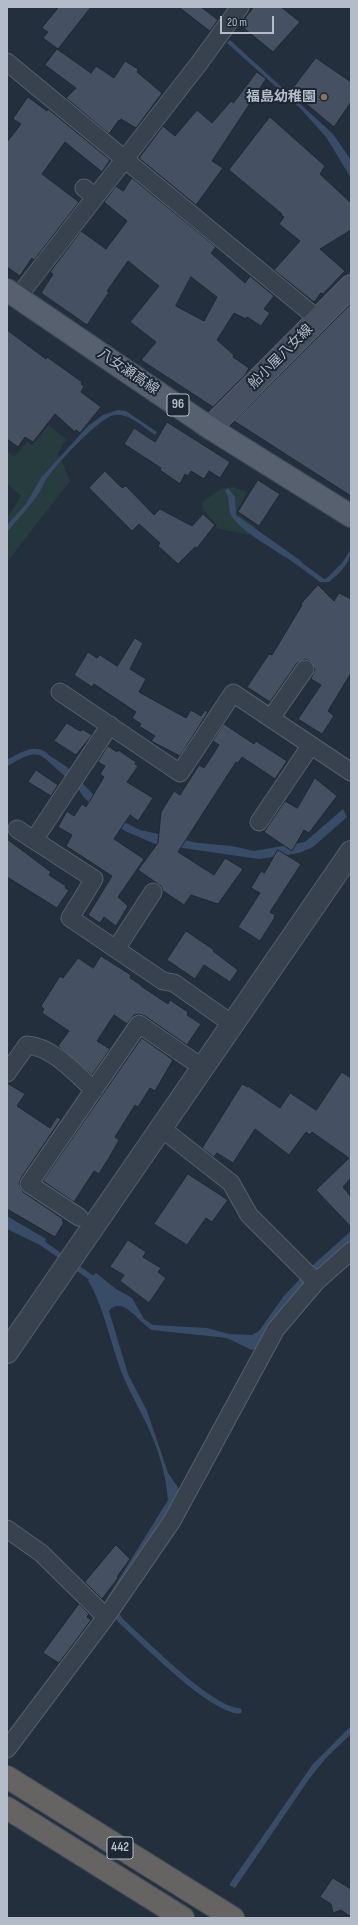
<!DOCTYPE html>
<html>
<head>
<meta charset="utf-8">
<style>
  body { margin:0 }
  #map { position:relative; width:358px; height:1925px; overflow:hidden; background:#242f3e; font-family:"Sofia Sans Condensed",sans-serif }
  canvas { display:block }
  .frame { position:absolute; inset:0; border:8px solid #b4bcc9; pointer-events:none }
  .scale { position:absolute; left:220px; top:16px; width:54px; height:18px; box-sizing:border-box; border:2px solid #b4bcc9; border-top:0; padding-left:5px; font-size:12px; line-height:14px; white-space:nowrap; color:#b4bcc9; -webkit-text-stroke:3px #1d2633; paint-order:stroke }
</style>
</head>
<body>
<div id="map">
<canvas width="358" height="1925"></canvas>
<div class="frame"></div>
<div class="scale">20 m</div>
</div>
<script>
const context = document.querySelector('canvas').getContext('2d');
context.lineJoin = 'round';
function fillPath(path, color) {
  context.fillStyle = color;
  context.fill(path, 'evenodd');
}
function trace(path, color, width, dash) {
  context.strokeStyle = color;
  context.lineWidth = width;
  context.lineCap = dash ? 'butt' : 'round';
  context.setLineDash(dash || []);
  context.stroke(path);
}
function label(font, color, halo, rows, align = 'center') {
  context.font = font + ' "Sofia Sans Condensed","Noto Sans JP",sans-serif';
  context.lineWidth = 4;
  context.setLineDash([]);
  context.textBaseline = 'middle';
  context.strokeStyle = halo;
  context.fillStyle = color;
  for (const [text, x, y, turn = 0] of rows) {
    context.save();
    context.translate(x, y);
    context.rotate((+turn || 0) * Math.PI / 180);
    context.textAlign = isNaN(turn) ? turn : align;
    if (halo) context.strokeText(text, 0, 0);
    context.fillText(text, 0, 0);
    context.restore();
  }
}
fillPath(new Path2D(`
  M49 425 66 439 58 453 70 481 7 562V518L21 496 7 483V451L14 457 27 442 32 445Z
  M233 487 247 492 236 513 256 527 250 535 215 528 217 525 203 510 202 502 221 489Z`), '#263c3f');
fillPath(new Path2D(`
  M230 40 333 134 351 160V178L326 137 301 109 227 43Z
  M118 410 126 411 157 432 155 435C143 427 129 413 114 415 99 418 52 468 44 483 41 489 38 496 33 501 25 512 16 521 7 532V525L26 504 41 478 88 426 103 415Z
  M228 488 235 497 236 515 287 551V554L285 557C269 546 243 532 232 517 227 510 231 499 225 490Z
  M351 549C351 563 339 574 329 582H320L292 561 294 557 324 579 327 578 342 563Z
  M44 752 67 767 110 812 122 821 140 830 198 843 232 846 254 851 305 842 343 809 347 817 313 847 299 853 259 859 155 844 125 831 101 815 83 796 77 787 39 753Z
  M7 1216 46 1239 44 1247 7 1229Z
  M351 1231V1245L257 1349 252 1350 227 1338 152 1330C140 1324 122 1294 109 1311L128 1374 147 1411 168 1473 179 1489 178 1495 107 1601 106 1600 168 1500C166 1470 155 1439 141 1413 134 1399 127 1386 121 1371 110 1341 104 1307 88 1280L96 1273 116 1289 132 1298 144 1319 153 1325 207 1328 229 1334 252 1335 259 1331 283 1297 313 1265Z
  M351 1726V1734L325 1759 309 1779 235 1888 229 1885 313 1764Z`), '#394c67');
trace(new Path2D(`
  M282 551 299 563
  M7 763C18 757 33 746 45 755
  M39 1241 65 1259
  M72 1264 96 1281
  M114 1610 120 1620C144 1642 208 1708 239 1711`), '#394c67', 5.5);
const building = new Path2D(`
  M59 7H91L58 49 43 38 48 32 42 28Z
  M179 7H201L218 20 210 31Z
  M254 7H281L300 22 273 52 240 25Z
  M57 49 91 73 96 66 114 78 125 61 138 69 137 72 162 93 136 128 121 119 120 121 119 120 109 134 66 98 76 88 45 65Z
  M316 58 351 82V102L334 127 293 93V88Z
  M257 72 266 79 212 161 223 168 196 205 139 158 163 126 175 136 197 110 212 123 231 101 233 103Z
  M28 97 47 111 48 109 110 160 102 172 65 142 42 174 79 202 34 260 32 258 20 276 7 267V142L21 124 13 119Z
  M270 117 325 166 320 174 351 203V230L320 249 345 271 323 294 321 293 314 302 274 270 300 241 279 224 284 217 281 215 282 214 229 170Z
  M132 178 216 247 211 253 245 283 250 276 274 296 264 309 270 313 261 326 247 317 246 319 234 313 217 340 234 355 233 357 249 368 245 375 213 407 141 360 156 342 130 322 159 286 128 261 107 291 109 292 87 325 41 293 53 274 50 272 81 231 106 249 127 221 104 202 116 186 123 191ZM191 277 217 297 204 321 176 306Z
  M351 304V496L234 421Z
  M7 330 46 359 47 357 82 382 81 384 84 386 81 392 101 407 80 433 76 430 75 432 55 414 33 442 25 437 18 447 7 439Z
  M167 422 230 462 220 478 209 471 204 479 191 471 188 476 185 474 180 484 160 470 161 468 124 444 134 428 155 442Z
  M105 471 122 488 126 486 154 515 160 509 192 526 203 514 215 525 197 548 195 547 178 564 158 546 160 543 139 524 132 531 89 488Z
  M258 480 280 494 259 526 238 512Z
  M318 585 334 601 339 593 351 599V673L328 711 334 716 322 734 298 719 321 685 311 679 315 669 310 661 305 659 297 663 270 702 247 687 269 654 272 655 302 605 301 604Z
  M135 638 143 643 130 669 146 679 139 692 186 718 191 710 201 716 205 710 208 712 180 756 151 741 155 736 139 726 141 724 132 718 136 712 94 684 92 687 74 675 88 652 97 658 100 655 117 666Z
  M67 723 78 730 81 731 82 729 92 735 76 755 54 741Z
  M224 724 254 744 256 741 287 761 275 779 242 757 238 763 236 762 178 852 214 875 225 858 243 869 218 904 191 895 184 905 163 891 161 886 138 870 158 843 161 812 174 791 180 795 199 765 204 768 219 745 213 741Z
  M108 746 117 752 118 750 136 762 135 764 138 766 127 782 153 798 138 821 130 815 114 839 144 859 118 897 128 906 116 926 104 917 100 923 88 915 112 876 66 846 72 835 58 827 67 811 74 816 82 804 86 807 104 777 100 774 105 766 98 762Z
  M36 770 58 785 51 796 28 782Z
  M315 778 337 796 309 833 304 830 292 851 264 832 285 801 297 808Z
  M7 839 51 872 49 875 66 886 65 888 69 890 57 908 7 877Z
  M278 850 301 864 270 912 275 915 274 919 260 941 238 927 260 893 251 888 261 871 264 873Z
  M186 931 214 950 213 951 238 970 230 982 204 965 195 979 167 960Z
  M101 956 131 975 130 978 141 985V986L168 1004 170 1000 188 1012 187 1015 201 1024 187 1045 145 1016 139 1014 134 1015 127 1024 114 1015 97 1041 110 1049 92 1075 58 1046 69 1031 42 1013 44 1009 41 1006 60 976 63 978 78 958 93 968Z
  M142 1038 173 1060 155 1091 150 1088 138 1107 135 1105 115 1137 119 1140 110 1156 99 1174 94 1171 74 1202 43 1181Z
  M342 1072 351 1078V1178L343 1187 351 1197V1227L316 1190 349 1158 312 1132 310 1135 306 1132 289 1155 255 1129 233 1163 217 1153 214 1157 202 1148 242 1084 248 1087V1086L280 1108 290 1093 316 1110Z
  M7 1083 25 1094 17 1106 50 1128 57 1117 61 1119 21 1178 19 1184 23 1192 63 1219 62 1221 64 1222 55 1237 7 1209Z
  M188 1174 228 1200 212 1222 206 1218 187 1245 154 1224Z
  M128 1240 146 1252 143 1257 161 1268 158 1272 166 1278 149 1303 120 1281 124 1275 110 1267Z
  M116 1545 130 1559 117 1577 118 1578 102 1599 85 1582Z
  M79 1604 89 1614 87 1617 91 1620 59 1663 43 1653Z
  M333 1878 351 1889V1917L341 1910 333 1913 331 1904 320 1897Z`);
fillPath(building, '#455162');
trace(building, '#1f2835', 1);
const minor = new Path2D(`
  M7 62 318 319
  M84 188 95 197
  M17 298 200 62 240 7
  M60 692 180 773 233 693 351 772
  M271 718 305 669
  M259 822 311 745
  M17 829 94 879 70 918 163 981 174 983 232 1024
  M34 840 110 725
  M116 949 153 892
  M7 1073 27 1045C53 1047 75 1073 94 1090
  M161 1128 231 1183 249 1215 316 1282
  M79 1217 29 1184 139 1024 203 1068
  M7 1529 41 1553 106 1617
  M7 1749 106 1617 172 1521 276 1329 316 1282 351 1251`);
const tertiary = new Path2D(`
  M7 1352 351 852`);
const secondary = new Path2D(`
  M210 428 351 286`);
const primary = new Path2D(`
  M7 290 210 428 351 516`);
const trunk = new Path2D(`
  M7 1777 233 1918
  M7 1808 183 1918`);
trace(minor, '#565f6c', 19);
trace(tertiary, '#565f6c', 24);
trace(secondary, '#565f6c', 24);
trace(primary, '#414a57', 24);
trace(trunk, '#434c59', 24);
trace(minor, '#38414e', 17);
trace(tertiary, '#38414e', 22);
trace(secondary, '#465061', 22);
trace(primary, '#56606e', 22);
trace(trunk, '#656462', 22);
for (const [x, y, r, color] of [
  [324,97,4,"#8d6e63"]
]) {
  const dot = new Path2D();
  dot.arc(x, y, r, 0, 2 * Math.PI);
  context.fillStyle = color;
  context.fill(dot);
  trace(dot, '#1d2633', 1.5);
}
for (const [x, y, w] of [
  [178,405,22],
  [120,1848,26]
]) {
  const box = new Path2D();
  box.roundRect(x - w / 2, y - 11, w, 22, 3);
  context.fillStyle = '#1d2633';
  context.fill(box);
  trace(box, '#b4bcc9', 1);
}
label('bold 13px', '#b4bcc9', null, [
  ["96",178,405],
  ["442",120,1848]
]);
label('bold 14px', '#b4bcc9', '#1d2633', [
  ["福島幼稚園",316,97]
], 'right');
label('14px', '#b4bcc9', '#1d2633', [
  ["船小屋八女線",281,357,-45],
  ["八女瀬高線",128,372,34]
]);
</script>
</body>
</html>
